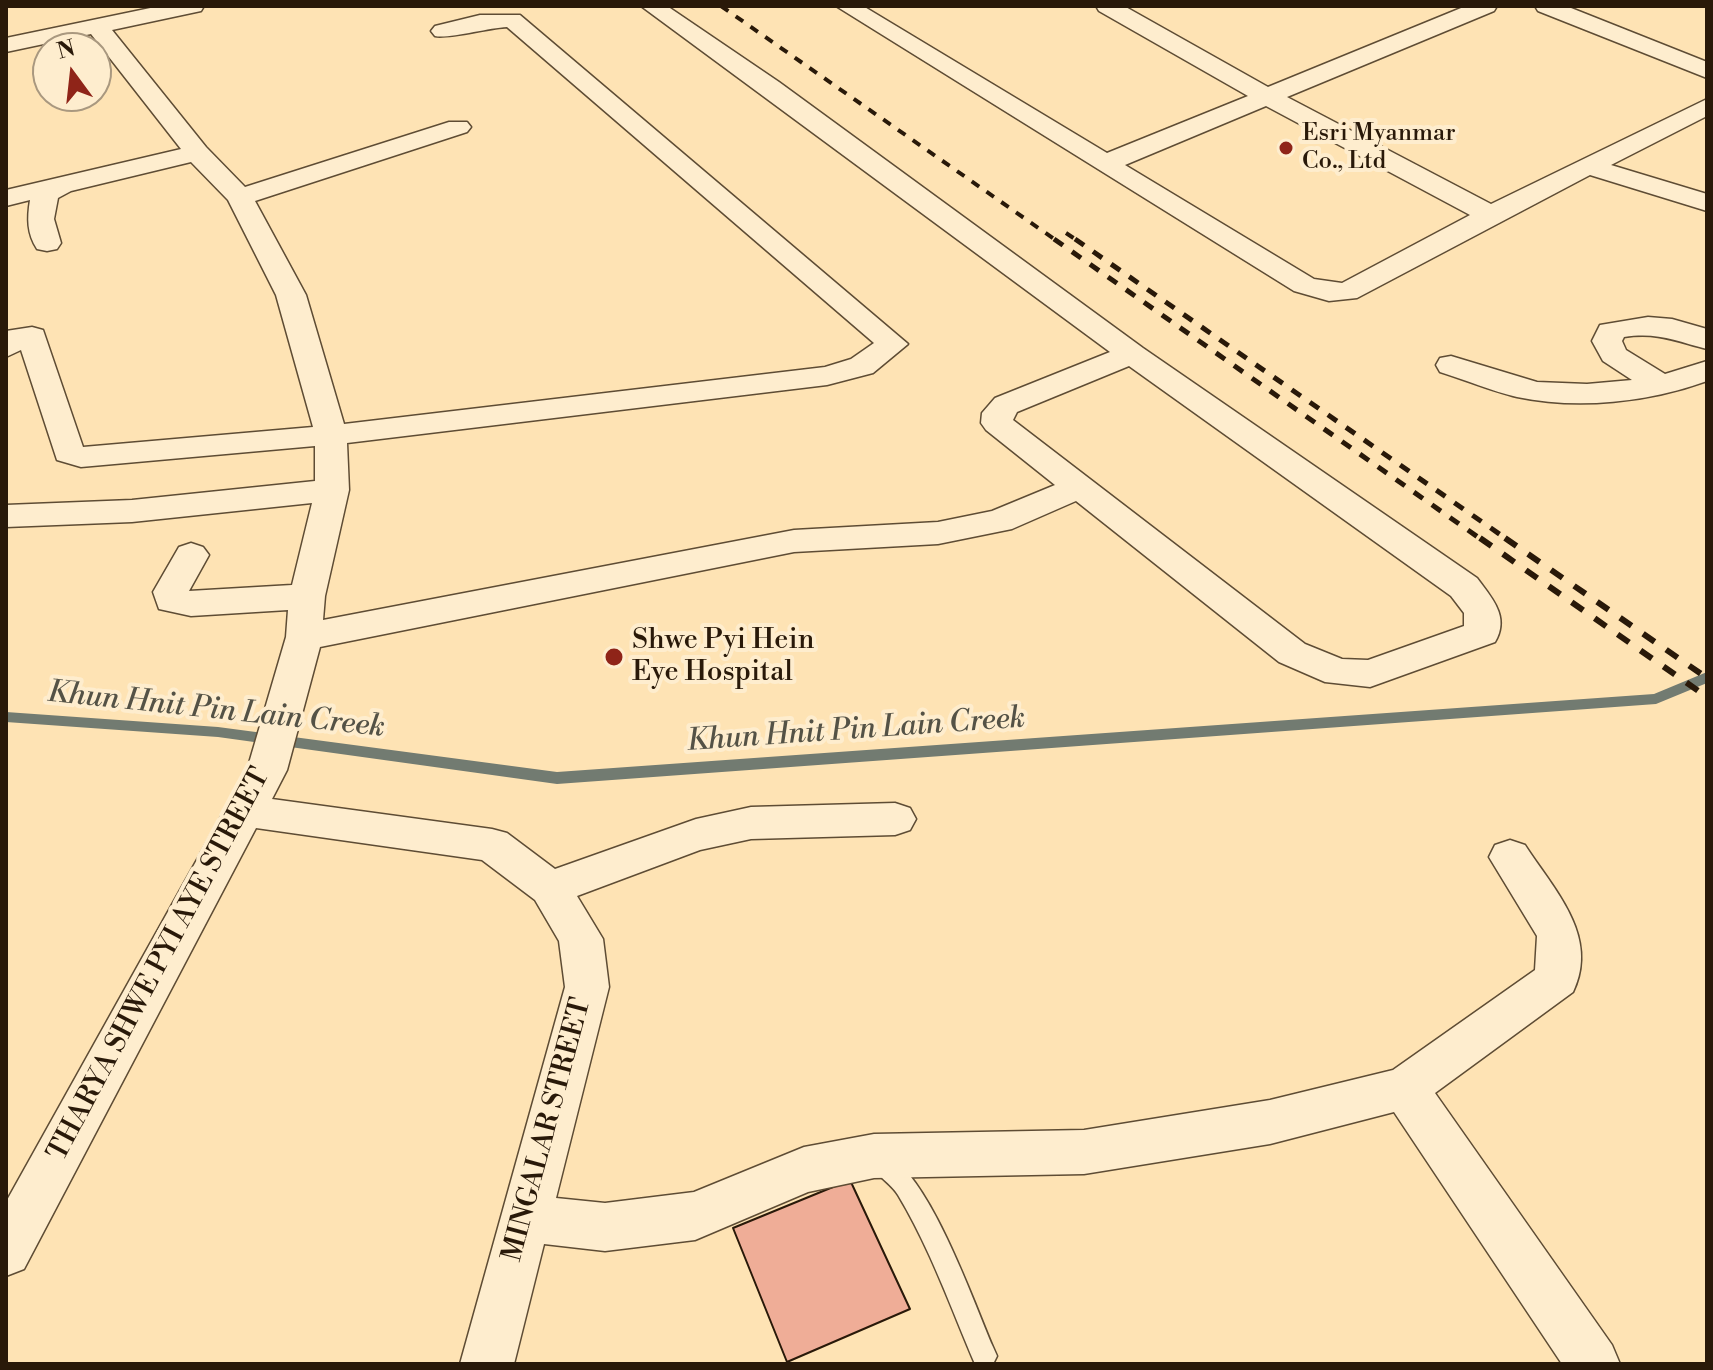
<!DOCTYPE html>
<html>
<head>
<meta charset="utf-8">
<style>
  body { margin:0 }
  #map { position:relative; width:1713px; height:1370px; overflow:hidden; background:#fee3b4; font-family:"Libre Bodoni",serif }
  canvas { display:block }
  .frame { position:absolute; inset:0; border:8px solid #291909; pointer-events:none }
  .north { position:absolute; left:32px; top:32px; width:80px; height:80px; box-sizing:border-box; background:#feedce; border:2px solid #a9987f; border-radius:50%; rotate:345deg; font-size:22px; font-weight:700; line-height:32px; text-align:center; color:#291909 }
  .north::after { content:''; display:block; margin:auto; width:28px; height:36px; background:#8f2418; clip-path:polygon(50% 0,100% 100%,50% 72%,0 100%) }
</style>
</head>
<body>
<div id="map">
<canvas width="1713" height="1370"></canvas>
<div class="frame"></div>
<div class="north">N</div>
</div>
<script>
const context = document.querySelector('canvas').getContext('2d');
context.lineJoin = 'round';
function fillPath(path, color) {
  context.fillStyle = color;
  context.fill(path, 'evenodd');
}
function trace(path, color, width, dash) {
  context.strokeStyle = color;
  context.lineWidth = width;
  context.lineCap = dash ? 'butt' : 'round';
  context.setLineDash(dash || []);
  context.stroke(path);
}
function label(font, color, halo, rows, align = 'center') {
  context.font = font + ' "Libre Bodoni",serif';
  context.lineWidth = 8;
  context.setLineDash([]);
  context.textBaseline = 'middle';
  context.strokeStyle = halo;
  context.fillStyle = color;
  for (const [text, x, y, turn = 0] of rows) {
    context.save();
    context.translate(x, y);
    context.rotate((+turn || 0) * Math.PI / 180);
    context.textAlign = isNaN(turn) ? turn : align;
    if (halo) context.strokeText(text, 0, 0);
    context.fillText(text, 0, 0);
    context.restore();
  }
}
fillPath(new Path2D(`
  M1707 672V683L1656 704 557 784 218 737 6 722V712L218 727 557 772 1654 694Z`), '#727b71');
const building = new Path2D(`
  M850 1180 910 1309 787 1362 733 1228Z`);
fillPath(building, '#efad97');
trace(building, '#291909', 2);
const service = new Path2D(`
  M882 1152C928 1170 973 1301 993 1347L997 1356 993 1364H975C951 1308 930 1248 898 1195 891 1183 877 1177 870 1163L874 1155Z`);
const minor = new Path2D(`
  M160 6H204L201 11 112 30 206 147 245 187 449 122H467L471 127 467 132 255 201 306 295 344 424 825 367 851 359 874 343 507 27C488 28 448 39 435 36L431 31 435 26 480 15H520L908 344 873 373 827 385 347 443 349 490 325 596 323 620 794 530 938 522 992 511 1055 485 986 430 981 423 982 413 995 398 1110 352 641 6H667L779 82 1143 348 1477 578C1492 598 1510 617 1495 642L1370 687 1325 682 1279 662 1076 501 1012 529 938 544 794 552 320 647 287 770 272 799 492 829 507 833 555 869 696 819 751 807 895 803 910 808 916 819 910 830 895 835 751 839 700 850 577 896 603 939 609 987 556 1198 605 1203 694 1192 804 1147 874 1134 1084 1130 1270 1100 1393 1070 1535 970 1537 936 1489 857 1495 845 1510 840 1525 845C1554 890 1600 936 1573 992L1435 1093 1612 1345 1620 1364H1562L1394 1112 1270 1144 1084 1174 874 1178 808 1192 695 1240 605 1251 544 1244 514 1364H460L565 987 559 941 535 900 482 860 256 828 24 1269 6 1276V1202L247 770 286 637 288 610 191 616 159 609 153 592 179 547 191 543 203 547 209 555 189 591 292 585 312 503 132 522 6 527V505L132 500 315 481V446L81 467 57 460 21 350 6 357V331L32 327 43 330 83 447 313 427 276 295 228 200 191 162 71 191 58 198 54 219 61 243 57 249 47 251 37 249C27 234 27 218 30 200L6 206V190L181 149 91 34 6 52V38ZM1129 366 1451 596 1464 613V626L1368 660 1342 659 1305 644 1013 420 1017 412Z
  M836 6H863L1107 153 1248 96 1099 11 1096 6H1124L1268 87 1466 6H1497L1494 11 1287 97 1491 204 1707 99V116L1611 165 1707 194V211L1590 175 1357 298 1329 301 1294 291ZM1266 106 1470 215 1342 283 1314 279 1125 165Z
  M1535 6H1566L1707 62V78L1538 11Z
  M1648 317 1672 319 1707 329V349C1675 341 1658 332 1624 337L1622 341 1626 350 1665 374 1707 361V381C1649 402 1579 410 1517 397 1491 391 1466 380 1440 372L1436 365 1440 358 1451 356 1537 382 1587 384 1632 380 1603 361 1592 341 1600 325Z`);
trace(service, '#5e4c34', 3);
trace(minor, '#5e4c34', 3);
fillPath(service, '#feedce');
fillPath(minor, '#feedce');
trace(new Path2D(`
  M721 6 1057 241
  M1066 233 1078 241`), '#291909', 4, [9, 9]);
trace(new Path2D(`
  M1054 239 1482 540
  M1075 239 1508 540`), '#291909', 5, [11, 11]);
trace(new Path2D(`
  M1480 538 1707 697
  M1505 538 1707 678`), '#291909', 6, [14, 14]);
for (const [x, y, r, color] of [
  [1286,148,8,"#8f2418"],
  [614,657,10,"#8f2418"]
]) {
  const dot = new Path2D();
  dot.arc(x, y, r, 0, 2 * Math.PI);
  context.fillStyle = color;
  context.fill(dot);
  trace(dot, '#feedce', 3);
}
label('24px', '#291909', '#feedce', [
  ["Esri Myanmar",1302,134],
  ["Co., Ltd",1302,162]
], 'left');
label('28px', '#291909', '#feedce', [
  ["Shwe Pyi Hein",632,641],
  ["Eye Hospital",632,673]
], 'left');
label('28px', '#291909', '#feedce', [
  ["THARYA SHWE PYI AYE STREET",160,965,-62],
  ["MINGALAR STREET",548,1130,-75]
]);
label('italic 30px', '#545246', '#feedce', [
  ["Khun Hnit Pin Lain Creek",216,711,6],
  ["Khun Hnit Pin Lain Creek",856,731,-4]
]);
</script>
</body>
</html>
